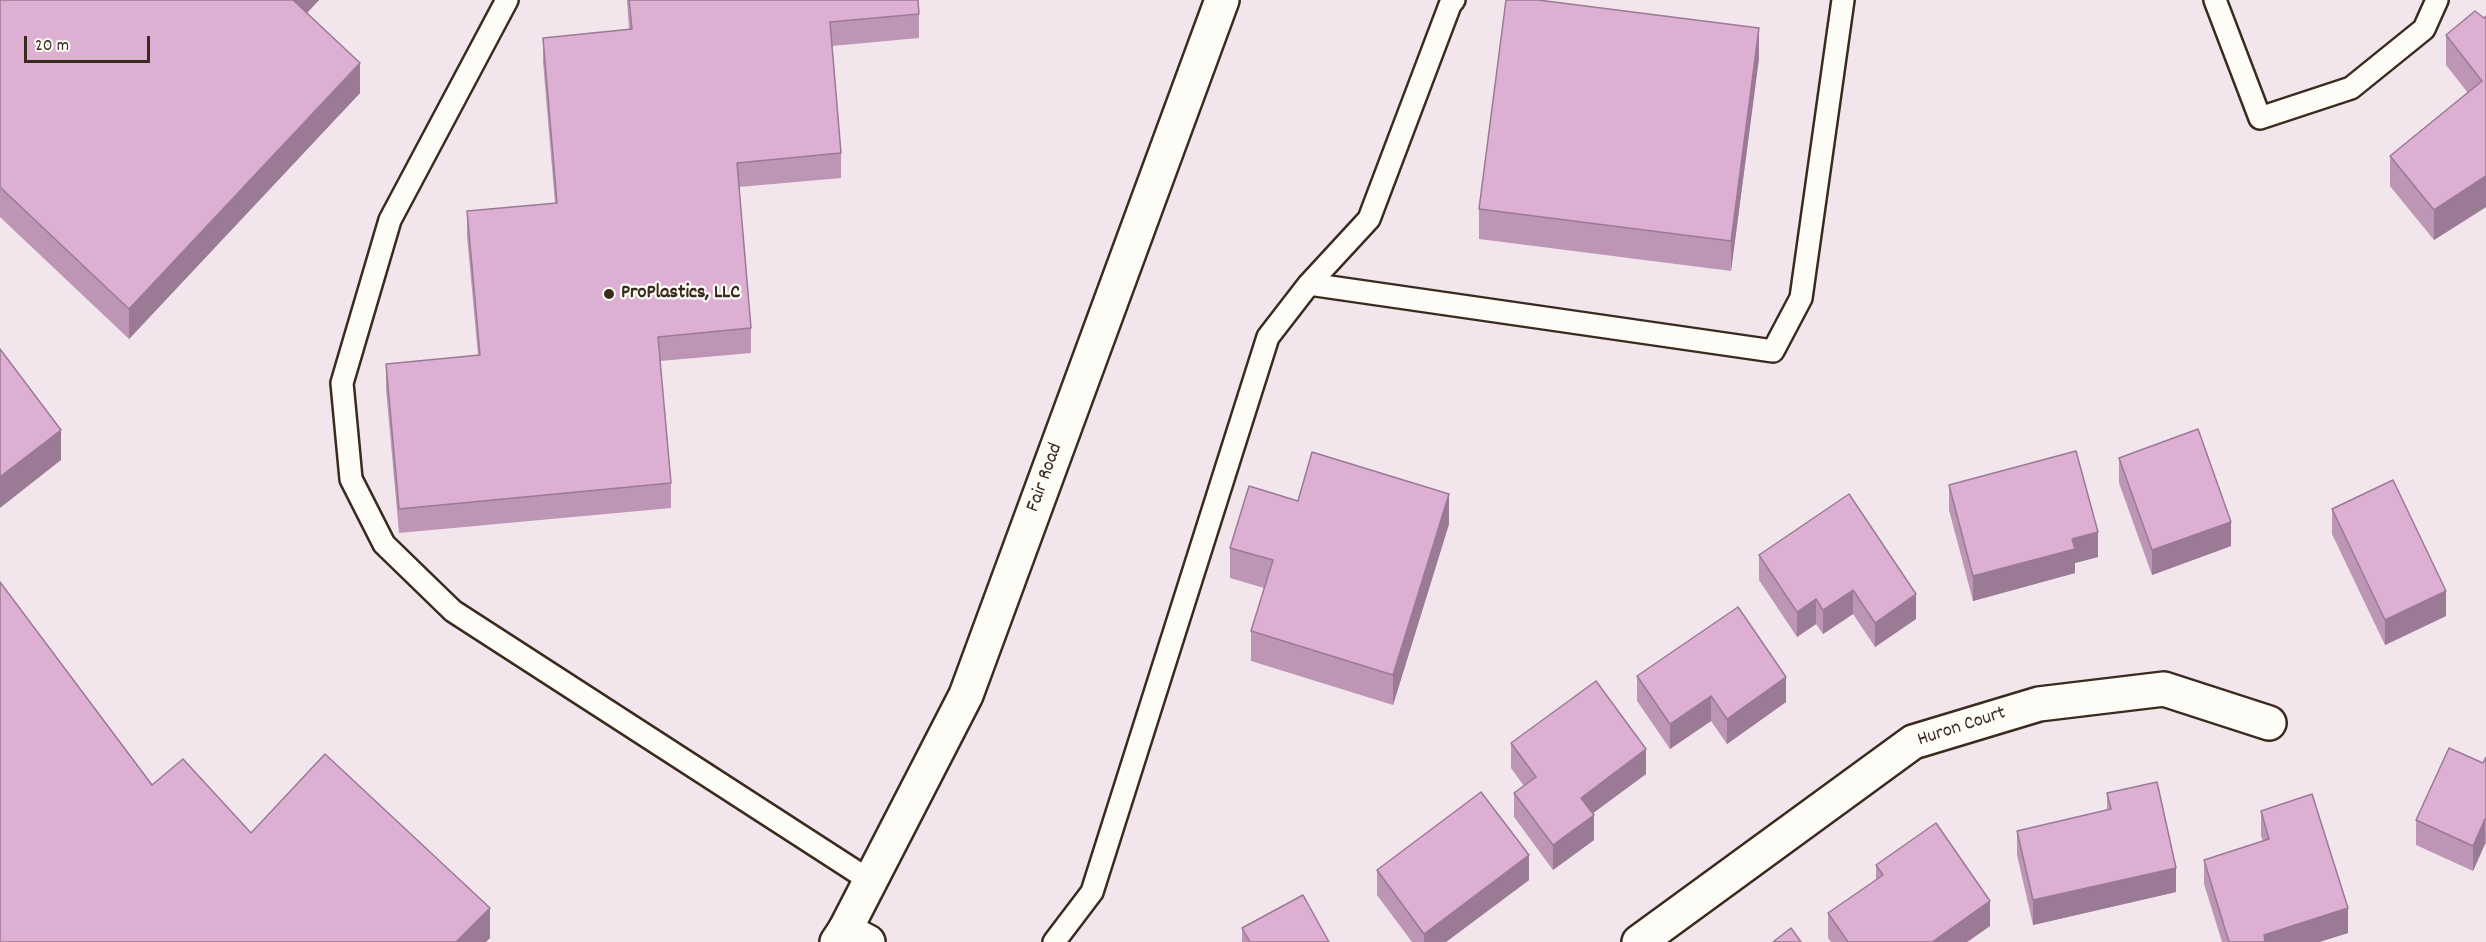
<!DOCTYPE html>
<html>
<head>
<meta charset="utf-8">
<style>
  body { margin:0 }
  #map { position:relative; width:2486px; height:942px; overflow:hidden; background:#f3e5ec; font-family:Dekko,sans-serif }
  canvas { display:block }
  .scale { position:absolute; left:24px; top:36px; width:126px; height:27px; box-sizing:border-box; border:3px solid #3b2a1e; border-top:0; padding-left:8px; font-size:18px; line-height:21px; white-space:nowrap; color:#3b2a1e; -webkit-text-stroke:4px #fdfcf7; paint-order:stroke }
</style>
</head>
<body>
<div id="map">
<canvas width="2486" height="942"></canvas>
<div class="scale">20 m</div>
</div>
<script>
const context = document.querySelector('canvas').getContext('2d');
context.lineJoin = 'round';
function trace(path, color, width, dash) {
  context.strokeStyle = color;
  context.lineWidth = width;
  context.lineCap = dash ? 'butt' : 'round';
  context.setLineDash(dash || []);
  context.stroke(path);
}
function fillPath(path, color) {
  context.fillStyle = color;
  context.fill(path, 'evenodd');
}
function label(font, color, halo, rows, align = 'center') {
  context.font = font + ' Dekko,sans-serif';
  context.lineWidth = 4.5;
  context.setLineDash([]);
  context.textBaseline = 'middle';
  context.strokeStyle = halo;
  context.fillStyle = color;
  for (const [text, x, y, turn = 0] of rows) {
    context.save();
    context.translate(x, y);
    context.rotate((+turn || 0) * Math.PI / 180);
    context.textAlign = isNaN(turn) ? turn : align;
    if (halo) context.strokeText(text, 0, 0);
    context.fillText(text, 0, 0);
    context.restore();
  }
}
const service = new Path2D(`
  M507 0 390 220 342 383 351 479 384 544 453 611 869 880
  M2215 0 2260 118 2351 88 2424 29 2437 0
  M1309 284 1773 351 1801 298 1843 0
  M1054 942 1092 892 1268 337 1309 284 1369 219 1450 5 1454 0`);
const minor = new Path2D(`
  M845 930 868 942
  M1639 942 1913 742 2039 704 2164 689 2269 723`);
const secondary = new Path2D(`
  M837 942 845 930 966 695 1222 0`);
trace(service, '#3b2a1e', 26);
trace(minor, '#3b2a1e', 38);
trace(secondary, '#3b2a1e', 38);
trace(service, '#fdfcf7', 21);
trace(minor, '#fdfcf7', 33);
trace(secondary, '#fdfcf7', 33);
fillPath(new Path2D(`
  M0 0H319L307 13 360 93 129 339 0 217Z
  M627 0H918L919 14V38L832 46 841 153V178L739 187 751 328V353L660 361 671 483V508L399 533 386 389V364L478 355 467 236V211L555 203 543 62V38L629 29Z
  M2484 18 2486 207 2434 240 2390 186V156L2468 93 2446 65V35Z
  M1759 58 1731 271 1479 239V209Z
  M2119 458 2231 546 2152 575 2119 483Z
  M1949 485 2098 557 2075 563V573L1973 601 1949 510Z
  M1849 494 1916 619 1875 647 1853 614 1823 634 1816 624 1797 637 1759 580V555Z
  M1298 501 1449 524 1393 705 1251 661V631L1264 588 1230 578V548Z
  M2332 509 2446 616 2385 645 2332 534Z
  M1637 676 1786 702 1727 744 1711 721 1670 749 1637 701Z
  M1511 743 1646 774 1593 813 1594 840 1553 870 1514 817V793L1524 786 1511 768Z
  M2486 757V844H2485L2473 871 2416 845V820L2483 763Z
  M2107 793 2176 892 2033 925 2017 855V831L2107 810Z
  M2261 811 2348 933 2319 942H2222L2204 884V860L2263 841 2261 836Z
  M1876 865 1990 926 1967 942H1831L1828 938V913L1876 880Z
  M1377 870 1529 880 1446 942H1412L1377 895Z
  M1242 928 1329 942H1242Z`), '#bd96b5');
fillPath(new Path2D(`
  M292 0H319L292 29Z
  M1759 28V58L1731 271V241Z
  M360 63V93L129 339V309Z
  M2486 176V207L2434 240V210Z
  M61 430V460L0 508V477Z
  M1449 494V524L1393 705V675Z
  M2231 522V546L2152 575V550Z
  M2098 532V557L2075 563V573L1973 601V576L2072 539Z
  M1853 590V614L1823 634V610Z
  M2446 591V616L2385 645V620Z
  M1916 594V619L1875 647V623Z
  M1816 599V624L1797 637V612Z
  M1786 677V702L1727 744V719Z
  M1711 696V721L1670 749V724Z
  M1646 749V774L1581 822V798Z
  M1594 815V840L1553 870V845Z
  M2485 819V844L2473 871V846Z
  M1529 855V880L1446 942H1424V934Z
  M2176 868V892L2033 925V900Z
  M1990 901V926L1967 942H1932Z
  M490 908V938L486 942H456Z
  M2348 908V933L2319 942H2264V935Z`), '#9a7a94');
const building = new Path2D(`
  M0 0H293L360 63 129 309 0 187Z
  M629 0H918L919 14 830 22 841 153 737 163 751 328 658 337 671 483 399 509 386 364 480 355 467 211 557 203 543 38 632 29Z
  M1506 0H1538L1759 28 1731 241 1479 209Z
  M2475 11 2484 18 2486 16V176L2434 210 2390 156 2482 81 2446 35Z
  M0 349 61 430 0 477Z
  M2198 429 2231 522 2152 550 2119 458Z
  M2076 451 2098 532 2072 539 2075 549 1973 576 1949 485Z
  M1312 452 1449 494 1393 675 1251 631 1273 560 1230 548 1249 486 1298 501Z
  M2393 480 2446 591 2385 620 2332 509Z
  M1849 494 1916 594 1875 623 1853 590 1823 610 1816 599 1797 612 1759 555Z
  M0 582 152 785 183 759 251 833 325 754 490 908 456 942H0Z
  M1738 607 1786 677 1727 719 1711 696 1670 724 1637 676Z
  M1596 681 1646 749 1581 798 1594 815 1553 845 1514 793 1536 777 1511 743Z
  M2449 748 2483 763 2486 757V820L2485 819 2473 846 2416 820Z
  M2157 782 2176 868 2033 900 2017 831 2111 809 2107 793Z
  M1481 792 1529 855 1424 934 1377 870Z
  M2312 794 2348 908 2264 935 2265 942H2229L2204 860 2269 839 2261 811Z
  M1936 823 1990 901 1932 942H1848L1828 913 1883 875 1876 865Z
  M1303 895 1329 942H1250L1242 928Z
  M1791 928 1801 942H1773Z`);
fillPath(building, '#dcafd3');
trace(building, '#9a7a94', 1.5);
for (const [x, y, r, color] of [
  [609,294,6,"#3b2a1e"]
]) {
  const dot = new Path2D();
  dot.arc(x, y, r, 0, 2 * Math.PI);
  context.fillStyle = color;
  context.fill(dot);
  trace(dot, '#fdfcf7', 2);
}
label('bold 20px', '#3b2a1e', '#fdfcf7', [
  ["ProPlastics, LLC",621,294]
], 'left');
label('20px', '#3b2a1e', '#fdfcf7', [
  ["Fair Road",1046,478,-70],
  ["Huron Court",1962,728,-18]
]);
</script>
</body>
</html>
